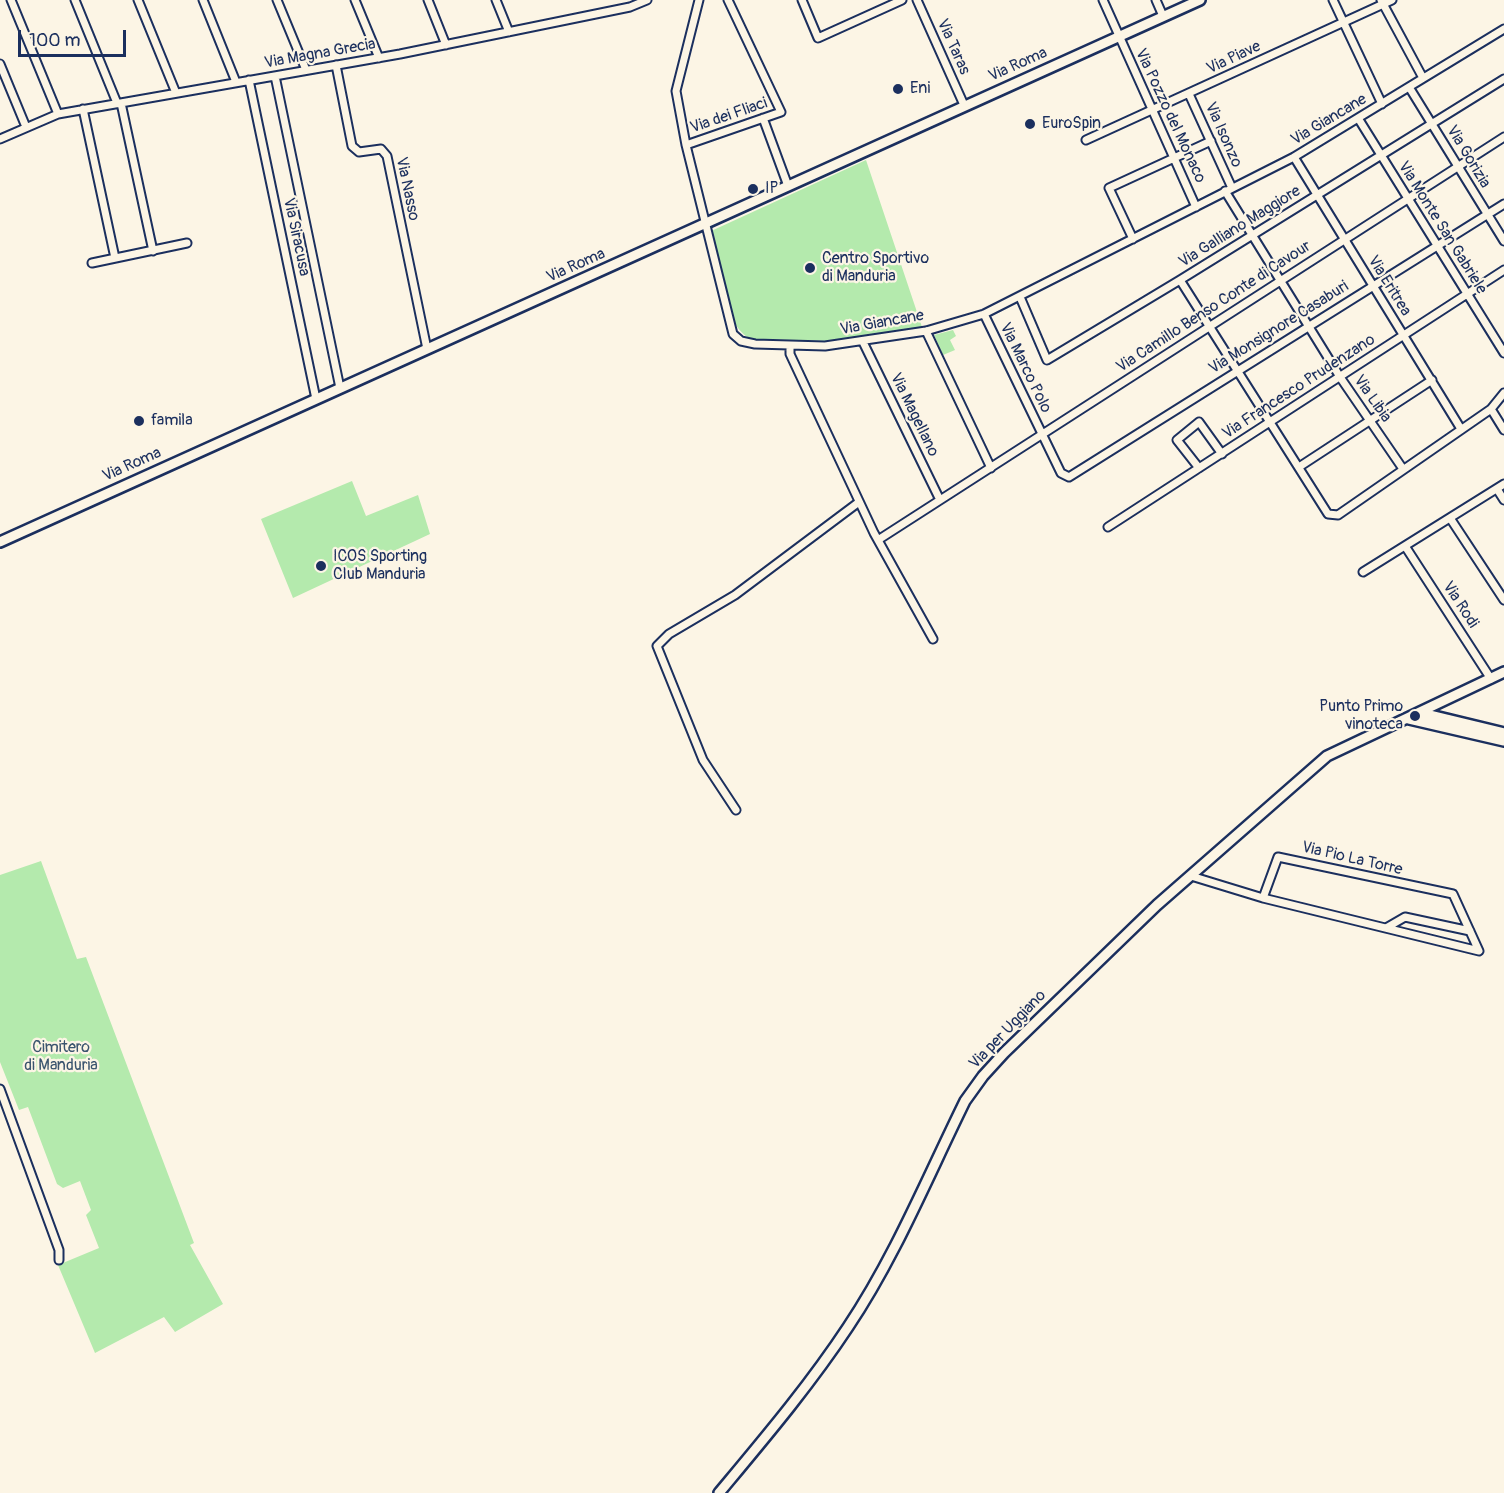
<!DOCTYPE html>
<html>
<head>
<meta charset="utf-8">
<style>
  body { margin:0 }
  #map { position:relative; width:1504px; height:1493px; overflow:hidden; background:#fcf5e5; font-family:Pangolin,sans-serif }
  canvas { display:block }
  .scale { position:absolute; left:18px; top:30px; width:108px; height:27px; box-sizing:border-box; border:3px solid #1b2f5e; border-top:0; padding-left:8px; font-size:18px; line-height:21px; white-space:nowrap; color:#1b2f5e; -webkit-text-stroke:4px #fcf5e5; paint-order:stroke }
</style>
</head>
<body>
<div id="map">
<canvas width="1504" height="1493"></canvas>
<div class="scale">100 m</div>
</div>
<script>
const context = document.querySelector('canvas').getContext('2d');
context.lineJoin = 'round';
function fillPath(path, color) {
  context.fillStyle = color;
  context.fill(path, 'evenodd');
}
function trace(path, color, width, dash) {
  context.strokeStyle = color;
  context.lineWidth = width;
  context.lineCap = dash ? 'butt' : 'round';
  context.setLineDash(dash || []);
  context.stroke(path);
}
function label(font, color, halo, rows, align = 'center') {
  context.font = font + ' Pangolin,sans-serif';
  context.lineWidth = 4.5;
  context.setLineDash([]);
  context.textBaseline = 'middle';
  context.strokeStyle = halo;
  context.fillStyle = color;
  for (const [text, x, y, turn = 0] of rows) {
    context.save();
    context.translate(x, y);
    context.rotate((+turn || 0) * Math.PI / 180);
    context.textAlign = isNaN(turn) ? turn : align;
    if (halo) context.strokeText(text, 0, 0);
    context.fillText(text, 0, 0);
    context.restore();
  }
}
fillPath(new Path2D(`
  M866 160 922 327 832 341 751 339C723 326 716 261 709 232Z
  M953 330 956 336 950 340 955 350 943 355 934 335Z
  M352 481 366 516 418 495 430 534 293 598 261 519Z
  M41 861 77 959 86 957 194 1243 190 1245 223 1304 175 1332 164 1317 95 1353 58 1265 99 1248 86 1215 91 1210 80 1181 63 1188 57 1184 28 1107 19 1110 0 1062V875Z`), '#b4eaad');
const minor = new Path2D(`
  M11 0 58 114
  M75 0 117 103
  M138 0 176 93
  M203 0 236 82
  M277 0 306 70
  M355 0 379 58
  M428 0 446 45
  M496 0 509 32
  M699 0 676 91 686 145 733 334 741 341 755 344 825 346 926 331 984 314 1294 157 1504 29
  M802 0 818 38 902 0
  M917 0 964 105
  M1103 0 1196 207
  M1156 0 1163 16
  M1333 0 1382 104
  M1381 0 1423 78
  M0 64 26 127
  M336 65 352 146 359 152 381 149 387 156 427 349
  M275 76 340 388
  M249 80 316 399
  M1409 87 1504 241
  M1189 94 1232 188
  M121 103 153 251
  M83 109 115 258
  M763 118 788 186
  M1358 118 1504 353
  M0 139 58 114 400 54 630 7 647 0
  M1086 140 1392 0
  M686 145 781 112 728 0
  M1294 157 1461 429
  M1225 191 1340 377 1403 469
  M1133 239 1109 188 1211 141
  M92 263 187 243
  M1180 280 1328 514 1338 515 1491 409 1504 393
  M1020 297 1047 360 1180 280 1504 79
  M984 314 1061 473 1069 477 1504 204
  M926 331 991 468
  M863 342 940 500
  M790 346V354L874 533 933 639
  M1491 409 1504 430
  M1299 467 1432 380
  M1199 468 1177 440 1199 422 1222 454
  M1497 489 1504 500
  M1450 518 1504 600
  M1108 527 1504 270
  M878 540 1504 137
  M1405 546 1491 679
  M1363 572 1504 484
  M736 810 703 760 657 646 669 634 735 595 859 502
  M1191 876 1263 898 1278 857 1453 894 1479 951 1263 898
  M1386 928 1405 917 1470 931
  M0 1089 59 1250V1260`);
const tertiary = new Path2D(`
  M0 542 1200 0
  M1422 713 1504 733
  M1409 719 1504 741
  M719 1493C764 1439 809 1386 848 1327 895 1257 928 1176 965 1101L983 1076 1004 1053 1157 905 1327 756 1504 672`);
trace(minor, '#1b2f5e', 11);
trace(tertiary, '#1b2f5e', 14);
trace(minor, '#fcf5e5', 7);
trace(tertiary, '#fcf5e5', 9);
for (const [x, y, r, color] of [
  [898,89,6,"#1b2f5e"],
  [1030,124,6,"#1b2f5e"],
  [753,189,6,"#1b2f5e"],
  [810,268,6,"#1b2f5e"],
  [139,421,6,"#1b2f5e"],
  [321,566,6,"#1b2f5e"],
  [1415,716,6,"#1b2f5e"]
]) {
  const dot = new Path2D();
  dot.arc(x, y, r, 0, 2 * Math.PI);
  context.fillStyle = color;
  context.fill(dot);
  trace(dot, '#fcf5e5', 2);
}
label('16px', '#1b2f5e', '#fcf5e5', [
  ["Via Taras",953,47,66],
  ["Via Magna Grecia",320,54,-10],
  ["Via Piave",1234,58,-25],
  ["Via Roma",1018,65,-24],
  ["Via dei Fliaci",729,116,-19],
  ["Via Pozzo del Monaco",1170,116,65],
  ["Via Giancane",1329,120,-31],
  ["Via Isonzo",1223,135,66],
  ["Via Gorizia",1468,157,59],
  ["Via Nasso",407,189,78],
  ["Via Galliano Maggiore",1240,227,-32],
  ["Via Monte San Gabriele",1442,228,58],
  ["Via Siracusa",296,237,78],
  ["Via Roma",576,266,-24],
  ["Via Eritrea",1389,286,58],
  ["Via Camillo Benso Conte di Cavour",1214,307,-33],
  ["Via Giancane",882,323,-10],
  ["Via Monsignore Casaburi",1279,328,-32],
  ["Via Marco Polo",1025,368,64],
  ["Via Francesco Prudenzano",1299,387,-33],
  ["Via Libia",1372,399,55],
  ["Via Magellano",914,415,64],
  ["Via Roma",132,465,-24],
  ["Via Rodi",1460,605,57],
  ["Via Pio La Torre",1352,859,13],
  ["Via per Uggiano",1008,1030,-46]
]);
label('16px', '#1b2f5e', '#fcf5e5', [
  ["Eni",910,89],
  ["EuroSpin",1042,124],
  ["IP",765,189],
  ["Centro Sportivo",822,259],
  ["di Manduria",822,277],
  ["famila",151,421],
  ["ICOS Sporting",333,557],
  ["Club Manduria",333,575],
  ["Punto Primo",1403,707,"right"],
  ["vinoteca",1403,725,"right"]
], 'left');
label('16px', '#3a546e', '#fcf5e5', [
  ["Cimitero",61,1048],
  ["di Manduria",61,1066]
]);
</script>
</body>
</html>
